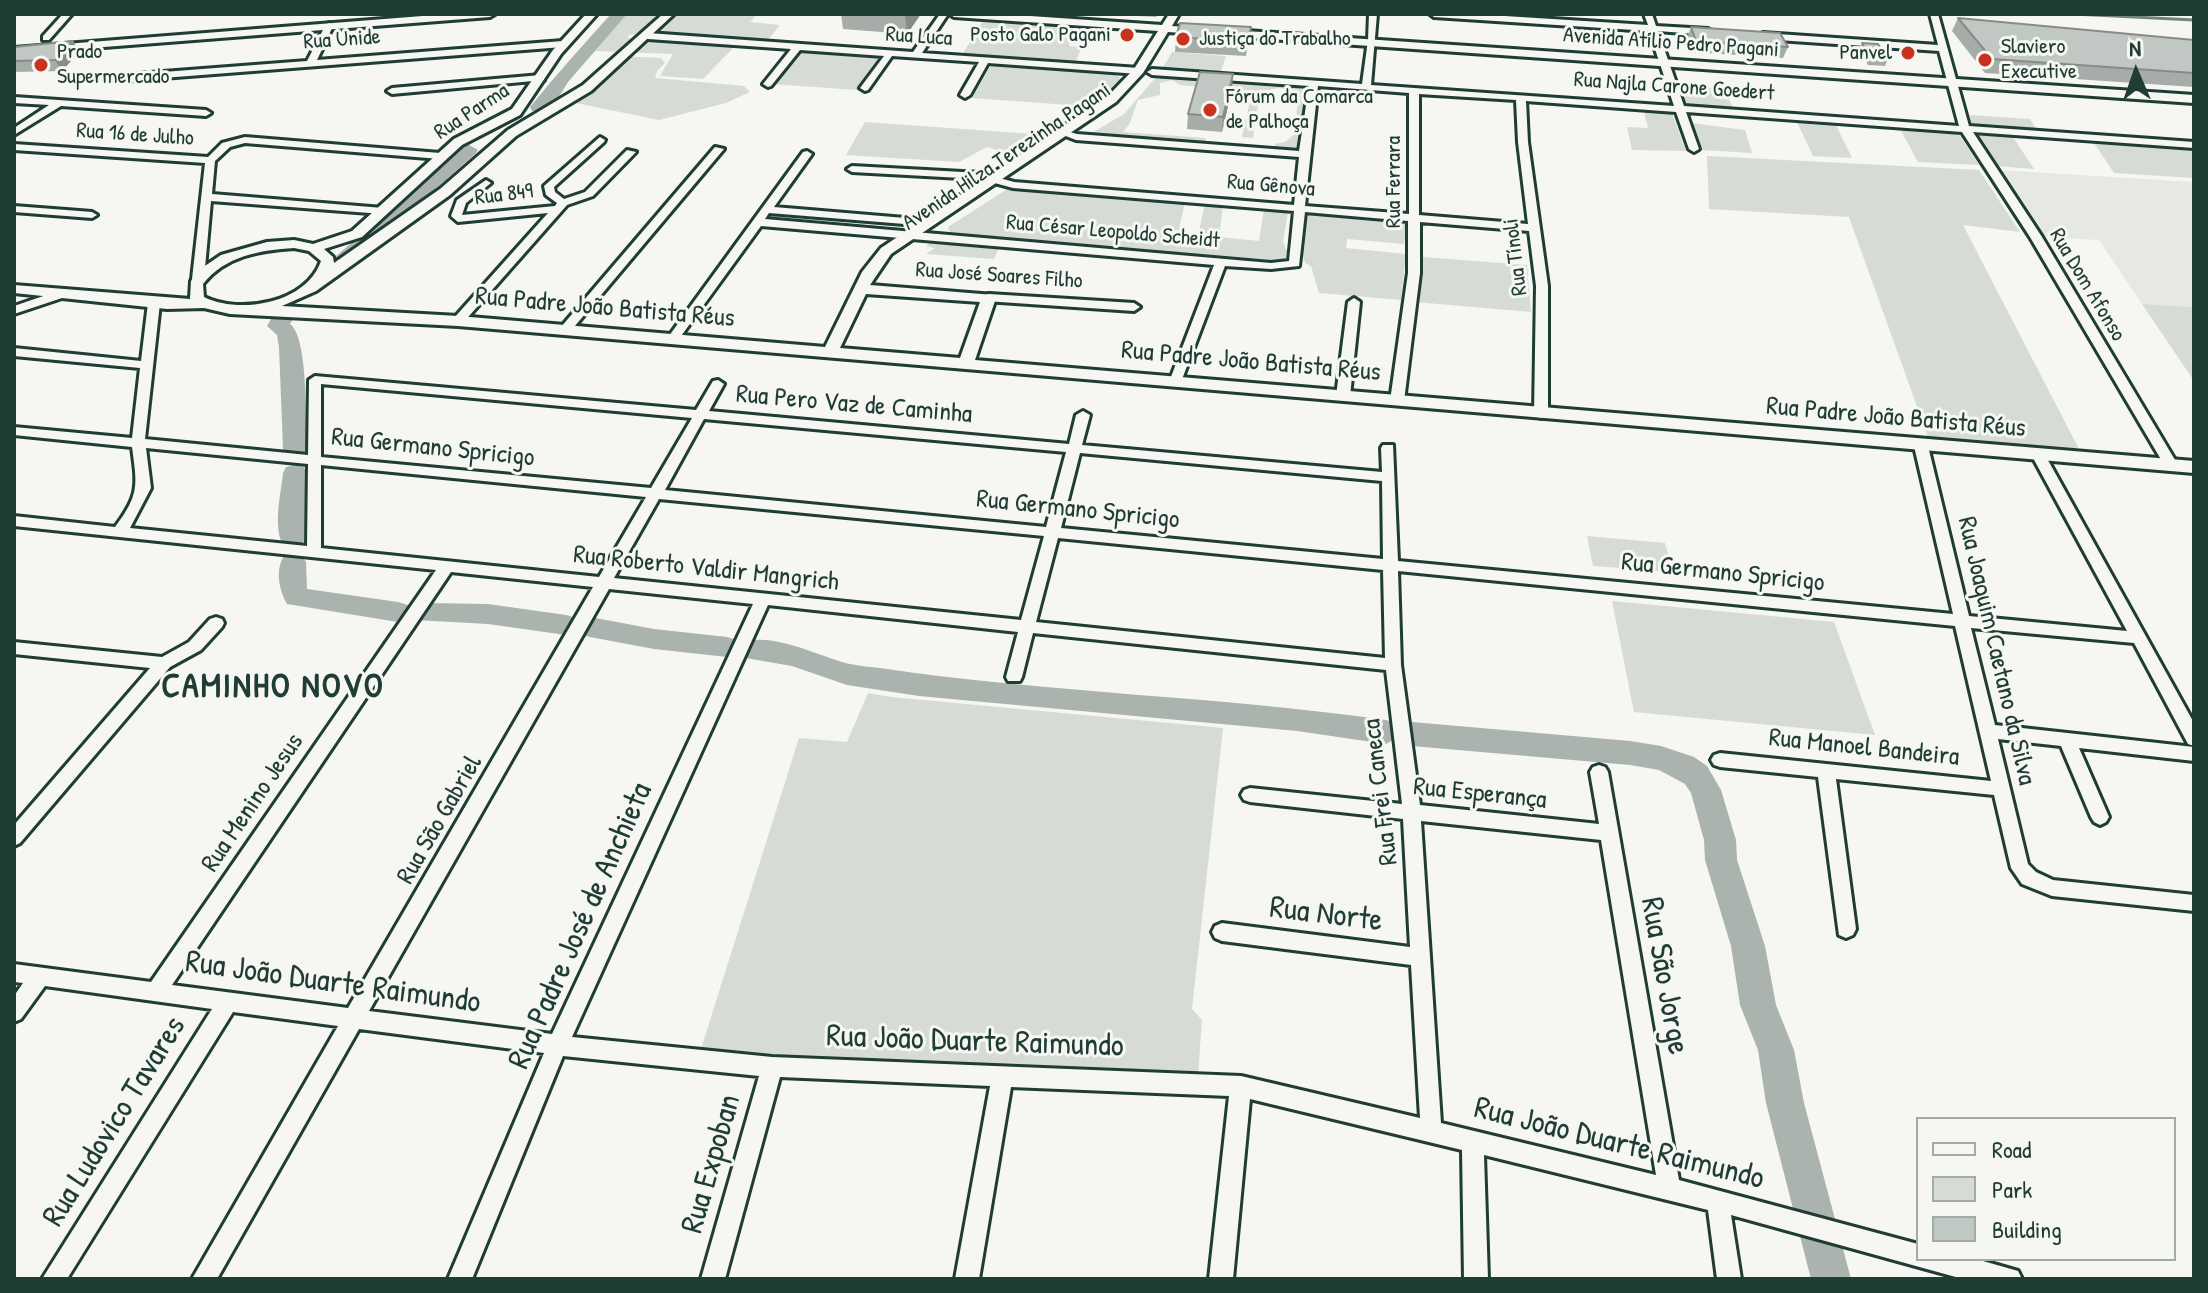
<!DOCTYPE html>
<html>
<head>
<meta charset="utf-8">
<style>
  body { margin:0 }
  #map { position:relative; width:2208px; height:1293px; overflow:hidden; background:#f6f6f2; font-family:"Patrick Hand",sans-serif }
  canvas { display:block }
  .frame { position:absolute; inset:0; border:16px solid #1f3d34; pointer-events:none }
  .legend { position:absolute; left:1916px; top:1117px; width:260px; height:144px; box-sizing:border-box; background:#f6f6f2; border:2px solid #a0aca6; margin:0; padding:10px 14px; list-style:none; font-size:24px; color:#1f3d34 }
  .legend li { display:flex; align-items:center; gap:16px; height:40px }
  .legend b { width:40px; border:2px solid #a0aca6 }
  .north { position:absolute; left:2096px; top:32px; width:80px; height:80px; -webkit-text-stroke:6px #f6f6f2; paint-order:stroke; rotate:358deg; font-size:22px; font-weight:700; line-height:32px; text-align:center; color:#1f3d34 }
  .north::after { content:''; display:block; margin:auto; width:28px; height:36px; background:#1f3d34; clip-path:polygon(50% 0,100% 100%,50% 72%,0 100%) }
</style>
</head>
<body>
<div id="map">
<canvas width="2208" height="1293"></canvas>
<div class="frame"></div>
<ul class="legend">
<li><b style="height:10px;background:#f6f6f2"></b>Road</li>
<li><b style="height:22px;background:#d6dbd6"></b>Park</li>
<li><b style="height:22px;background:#c1c8c3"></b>Building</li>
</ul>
<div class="north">N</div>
</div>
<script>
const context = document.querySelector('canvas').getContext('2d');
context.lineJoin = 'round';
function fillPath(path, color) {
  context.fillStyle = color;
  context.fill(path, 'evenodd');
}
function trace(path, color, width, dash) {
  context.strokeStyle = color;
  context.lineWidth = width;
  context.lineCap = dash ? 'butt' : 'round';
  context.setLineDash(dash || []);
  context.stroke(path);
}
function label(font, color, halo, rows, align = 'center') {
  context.font = font + ' "Patrick Hand",sans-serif';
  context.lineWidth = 6;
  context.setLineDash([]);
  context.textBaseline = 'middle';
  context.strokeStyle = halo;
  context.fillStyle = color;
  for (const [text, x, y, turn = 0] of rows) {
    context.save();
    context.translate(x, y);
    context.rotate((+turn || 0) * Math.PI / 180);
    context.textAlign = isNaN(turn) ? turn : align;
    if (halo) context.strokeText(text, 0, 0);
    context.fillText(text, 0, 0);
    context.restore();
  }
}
fillPath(new Path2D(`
  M1998 170 2194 182V307L2142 304 2099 240 2044 237Z`), '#e6e8e4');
fillPath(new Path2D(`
  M626 14H663L644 33 628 35 629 38 736 45 703 79 660 76 673 54 595 51Z
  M674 14H757L750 22 780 25 767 41 655 33Z
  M984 19 1076 25 1069 46 1082 47 1075 63 962 55Z
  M800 50 882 56 857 90 771 84Z
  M1172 52 1226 56 1220 74 1162 69Z
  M618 56 661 58 665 63 657 71 655 78 744 86 750 92 726 103 659 120 576 103 574 97C592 78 593 69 618 56Z
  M992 64 1114 73 1123 80 1096 107 972 98Z
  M1157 76 1306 87 1297 150 1275 148V144L1285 142 1295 134 1298 94 1295 90 1278 88 1260 92 1253 138 1242 137 1252 92 1180 85 1172 80 1160 83V95L1138 100 1130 123 1123 132 1206 138 1205 142 1090 134 1124 114Z
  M1679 86 1725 89 1733 109 1684 105Z
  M1643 109 1671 111 1686 151 1632 150 1627 127 1648 128Z
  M1970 115 2030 119 2037 130 1971 125Z
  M1796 120 1835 123 1852 158 1813 156Z
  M865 122 1047 135 1018 157 987 147 959 162 846 155Z
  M1691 123 1745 130 1752 153 1702 150Z
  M1899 127 1957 131 1979 165 1918 162Z
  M1972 131 2011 134 2034 169 1995 166Z
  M2092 140 2194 148V178L2114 173Z
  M1707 156 1979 170 2020 232 1963 225 2079 449 1929 440 1849 217 1709 209Z
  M1009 188 1185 203 1178 233 1198 235 1205 204 1223 206 1219 237 1259 241 1264 209 1288 212 1283 242 1290 258 1279 262 950 233 948 227Z
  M1306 212 1407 221 1404 244 1347 239 1346 248 1406 254 1401 300 1319 293 1311 266 1305 263 1300 244Z
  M932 242 999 248 994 259 926 254 935 248 926 246Z
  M1423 257 1527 265 1531 312 1415 302Z
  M2142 304 2194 307V381Z
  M1587 536 1665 543 1673 572 1593 566Z
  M1612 601 1834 622 1875 735 1634 712Z
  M868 693 891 697 1223 728 1192 1009 1202 1020 1198 1074 774 1058 700 1052 799 738 847 742Z`), '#d6dbd6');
trace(new Path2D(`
  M2074 14 2194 20`), '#72847d', 3);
fillPath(new Path2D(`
  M611 14H627L568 82 557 100 544 111H532L530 107C555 76 583 45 611 14Z
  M469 145 478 150 475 154 349 265H335L332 261 335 257 463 146Z
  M282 313 293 319 290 324C309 338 305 423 307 449L303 454H287L283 449 279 347 277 335 267 326 274 314Z
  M295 465 304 467 307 473C306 487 307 539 302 547L293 550 284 547C272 527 281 495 283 473L286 467Z
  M293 553 302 556 306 562 307 589 398 602 408 605 412 612 408 619 398 622 287 604C279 590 275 570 284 556Z
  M425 603 488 604 566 615 576 618 579 623 590 617 654 629 727 637 737 640 739 644C768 629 820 657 850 664 860 666 870 667 880 668 1047 693 1218 696 1386 720L1397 724 1400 729 1412 722 1630 741 1661 746 1694 757 1707 766 1721 790 1736 840 1737 860 1765 946 1776 1005 1794 1050 1804 1103 1851 1279H1811L1766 1103 1758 1050 1740 1005 1731 946 1705 860 1704 840 1691 793 1685 784 1659 770 1630 765 1412 746 1401 742 1398 737 1386 744 1297 731 919 696 847 685 792 666 740 657 738 653 727 657 654 649 590 637 580 634 577 629 566 635 488 624 415 620 411 613 415 606Z`), '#aab3ae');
const minor = new Path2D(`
  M63 14H72L49 40H43V36Z
  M940 14H948L922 53 1139 68 1144 71 1139 74 988 63 970 95 965 98 960 95 979 62 892 56 868 90 865 91 860 88 884 56 800 50 771 86 768 87 763 84 791 49 648 39 644 36 648 33 913 52Z
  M1369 14H1377L1371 85 1674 106 1649 31 1434 17 1430 14H1473L1648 25 1644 14H1652L1656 26 1708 29 1712 32 1708 35 1658 31 1684 106 1959 126 1939 51 1763 39 1759 36 1763 33 1938 45 1930 14H1938L1969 126 2194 142V148L1973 132 2042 237 2178 465 2171 469 2166 468 2030 237 1962 132 1686 112 1699 149 1694 152 1689 149 1676 112 1526 101 1528 142 1548 286V414L1541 418 1534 414 1536 286 1529 231 1420 222V273L1404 401 1397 405 1390 401 1408 273V221L1305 212 1299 266 1271 269 1225 266 1181 382 1175 386 1169 382 1214 265 761 226 676 343 672 344 666 340 803 152 807 151 812 154 774 207 929 220 935 223 929 226 769 213 765 219 1271 263 1289 261 1294 211 1013 188 980 179 852 172 847 169 852 166 981 173 1014 182 1294 205 1299 157 1076 140 1058 133 1063 130 1077 134 1299 151 1309 86 1152 75 1147 72 1152 69 1362 84 1368 40ZM1318 86 1409 93V214L1305 206ZM1419 94 1516 100 1518 142 1528 224 1419 215Z
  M329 23 333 26 317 60 563 41 567 44 563 47 124 81 119 78 124 75 307 61 325 26Z
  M541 75 544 76V80L392 94 387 91 392 88Z
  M14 97 206 110 211 113 206 116 61 106 14 135V128L49 105 14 103Z
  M245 137 440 153 445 156 440 159 245 143 230 147 215 161 212 194 383 208 388 211 383 214 211 201 204 279 198 283 192 279 205 163 14 150V144L208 157 222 143Z
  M600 137 605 140 604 142 554 187 555 192 564 199 585 192 627 150 636 152 593 196 567 205 462 324H454V318L548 213 458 222 451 216 457 200 486 180 491 183 466 203 462 215 555 206 557 203 546 195 544 186Z
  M715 147 724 149 569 333H561V327Z
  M14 206 92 212 97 215 92 218 14 212Z
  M64 289 70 293 68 296 14 314V306Z
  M989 294 1134 303 1140 307 1134 311 985 301V295Z
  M1354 298 1360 302 1350 396 1343 400 1336 396 1348 302Z
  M154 299 160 303 145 439 308 455 309 380 315 376 696 410 713 381 718 380 724 384 709 411 1069 444 1076 415 1083 411 1090 415 1082 445 1382 472 1381 448 1383 445H1393L1398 561 1953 614 1914 446 1921 442 1928 446 1969 616 2127 631 2032 456 2034 453H2044L2194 723V746L2188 744 2134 643 1971 628 1995 725 2194 747V761L2079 748 2109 817 2106 822 2100 825 2094 822 2091 817 2061 746 1998 739 2028 864 2036 872 2053 880 2194 895V911L2052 896 2022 884 2011 868 1994 795 1836 779 1856 929 1853 935 1846 938 1839 935 1818 777 1720 767 1714 765 1711 760 1714 755 1720 753 1991 781 1955 626 1398 571 1401 665 1420 805 1599 824 1590 772 1593 767 1599 765 1605 767 1608 772 1679 1180 1918 1244V1259H1976L2018 1271 2022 1279H1963L1731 1215 1741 1279H1717L1708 1210 1484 1155 1488 1279H1464L1462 1150 1250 1099 1233 1279H1209L1229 1096 1011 1087 979 1279H955L990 1086 780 1077 725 1279H701L759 1076 563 1056 472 1279H448L544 1053 359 1029 217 1279H192L338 1026 233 1012 67 1279H42L212 1009 45 986 21 1019 14 1022V996L23 983 14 982V964L151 982 436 570 14 526V516L115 527C140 494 137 485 132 447L14 435V427L132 438 140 368 14 356V348L141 361 148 303ZM321 384 692 418 651 488 321 457ZM704 419 1066 452 1046 527 665 490ZM146 448 308 464 307 546 130 528 151 488ZM1080 453 1382 481 1383 559 1061 528ZM321 465 646 497 599 577 321 548ZM659 499 1044 536 1021 620 614 578ZM1058 538 1383 570 1385 658 1036 622ZM451 572 593 587 348 1008 172 985ZM609 589 753 604 552 1034 369 1011ZM768 605 1018 632 1006 677 1008 681H1020L1022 677 1033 633 1386 670 1402 804 1250 788 1244 790 1241 795 1244 800 1250 802 1403 819 1410 947 1222 923 1215 926 1212 932 1215 938 1222 941 1411 965 1420 1118 1241 1076 772 1057 572 1037ZM1421 821 1601 840 1656 1175 1441 1123Z
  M216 617 222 619 224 623 222 627 201 650 170 667 20 843 14 846V825L150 668 14 654V642L162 657 189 642 210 619Z`);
const major = new Path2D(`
  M448 14H495L490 17 14 54V48Z
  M586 14H597L561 54 520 115 462 145 362 237 324 249 333 257 334 263 440 189 508 130 583 85 663 14H674L591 91 516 136 450 195 316 291 282 306 458 316 825 347 862 272 881 248 1108 96 1134 69 1158 31 954 17 949 14H1001L1162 25 1169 14H1179L1172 26 2194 95V103L1168 32 1143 73 1116 102 891 254 870 285 994 295 996 298 975 360 2194 461V473L458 326 230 314 204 308 167 309 14 293V285L190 299 191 281 199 270 221 255 267 242 294 240 313 244 352 231 454 139 512 109 553 50ZM294 248 309 251 321 261C307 303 240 315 204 297L203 284C225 256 260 250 294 248ZM866 294 980 302 960 358 840 348Z`);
trace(minor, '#1f3d34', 6);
trace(major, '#1f3d34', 6);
fillPath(minor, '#f6f6f2');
fillPath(major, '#f6f6f2');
fillPath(new Path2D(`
  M841 14H921L907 34 843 29Z
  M1102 14H1158L1156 17Z
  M1958 18 2194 40V87L1985 73 1952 31Z
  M1251 27 1246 56 1175 52 1176 37Z
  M1691 27 1788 47 1783 58 1692 52 1687 38Z
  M73 41 79 52 62 71 14 72V47Z
  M1862 43 1888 58 1885 66 1868 65 1859 50Z
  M1232 89 1222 132 1187 129 1188 114Z`), '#a6aca8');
fillPath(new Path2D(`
  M905 14H921L907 34Z
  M73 41 79 52 62 71 55 60Z
  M1233 74 1232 89 1222 132 1223 117Z`), '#878c88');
const building = new Path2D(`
  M1958 18 2194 40V73L1992 59Z
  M1180 23 1251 27 1248 42 1176 37Z
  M1691 27 1780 33 1788 47 1696 41Z
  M73 41 55 60 14 61V47Z
  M1862 43 1878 44 1888 58H1871Z
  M1200 72 1233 74 1223 117 1188 114Z`);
fillPath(building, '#c1c8c3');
trace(building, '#878c88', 2);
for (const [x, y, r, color] of [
  [1127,35,8,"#c8321e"],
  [1183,39,8,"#c8321e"],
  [1908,53,8,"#c8321e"],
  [1985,60,8,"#c8321e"],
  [41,65,8,"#c8321e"],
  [1210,110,8,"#c8321e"]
]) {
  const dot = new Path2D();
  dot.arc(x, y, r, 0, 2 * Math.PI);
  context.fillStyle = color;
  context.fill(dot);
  trace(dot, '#f6f6f2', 3);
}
label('22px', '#1f3d34', '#f6f6f2', [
  ["Posto Galo Pagani",1111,35,"right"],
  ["Justiça do Trabalho",1199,39],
  ["Slaviero",2001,47],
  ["Executive",2001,72],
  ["Prado",57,52],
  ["Supermercado",57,77],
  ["Panvel",1892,53,"right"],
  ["Fórum da Comarca",1226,97],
  ["de Palhoça",1226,122]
], 'left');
label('22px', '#1f3d34', '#f6f6f2', [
  ["Rua Luca",919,37,4],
  ["Rua Unide",342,40,-4],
  ["Avenida Atílio Pedro Pagani",1671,43,4],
  ["Rua Najla Carone Goedert",1674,87,4],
  ["Rua Parma",472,112,-33],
  ["Rua 16 de Julho",135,135,4],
  ["Avenida Hilza Terezinha Pagani",1007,157,-34],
  ["Rua Ferrara",1394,182,-90],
  ["Rua Gênova",1271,186,5],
  ["Rua 849",504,195,-7],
  ["Rua César Leopoldo Scheidt",1113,232,5],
  ["Rua Tínoli",1516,257,-97],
  ["Rua José Soares Filho",999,276,4],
  ["Rua Dom Afonso",2087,285,59]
]);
label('26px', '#1f3d34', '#f6f6f2', [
  ["Rua Padre João Batista Réus",605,308,5],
  ["Rua Padre João Batista Réus",1251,362,5],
  ["Rua Pero Vaz de Caminha",854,405,5],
  ["Rua Padre João Batista Réus",1896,418,5],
  ["Rua Germano Spricigo",433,448,6],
  ["Rua Germano Spricigo",1078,510,6],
  ["Rua Roberto Valdir Mangrich",706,569,6],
  ["Rua Germano Spricigo",1723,573,6],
  ["Rua Joaquim Caetano da Silva",1996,651,77],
  ["Rua Manoel Bandeira",1864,748,6],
  ["Rua Frei Caneca",1381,792,-97],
  ["Rua Esperança",1480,794,6],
  ["Rua Menino Jesus",253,803,-56],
  ["Rua São Gabriel",440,820,-60]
]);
label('32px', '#1f3d34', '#f6f6f2', [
  ["Rua Norte",1326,915,7],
  ["Rua Padre José de Anchieta",581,926,-66],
  ["Rua São Jorge",1664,976,80],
  ["Rua João Duarte Raimundo",333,983,8],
  ["Rua João Duarte Raimundo",975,1042,2],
  ["Rua Ludovico Tavares",115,1122,-58],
  ["Rua João Duarte Raimundo",1619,1144,14],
  ["Rua Expoban",712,1164,-74]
]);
context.letterSpacing = '2px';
label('bold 34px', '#1f3d34', '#f6f6f2', [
  ["CAMINHO NOVO",273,688]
]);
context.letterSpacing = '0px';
</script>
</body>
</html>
